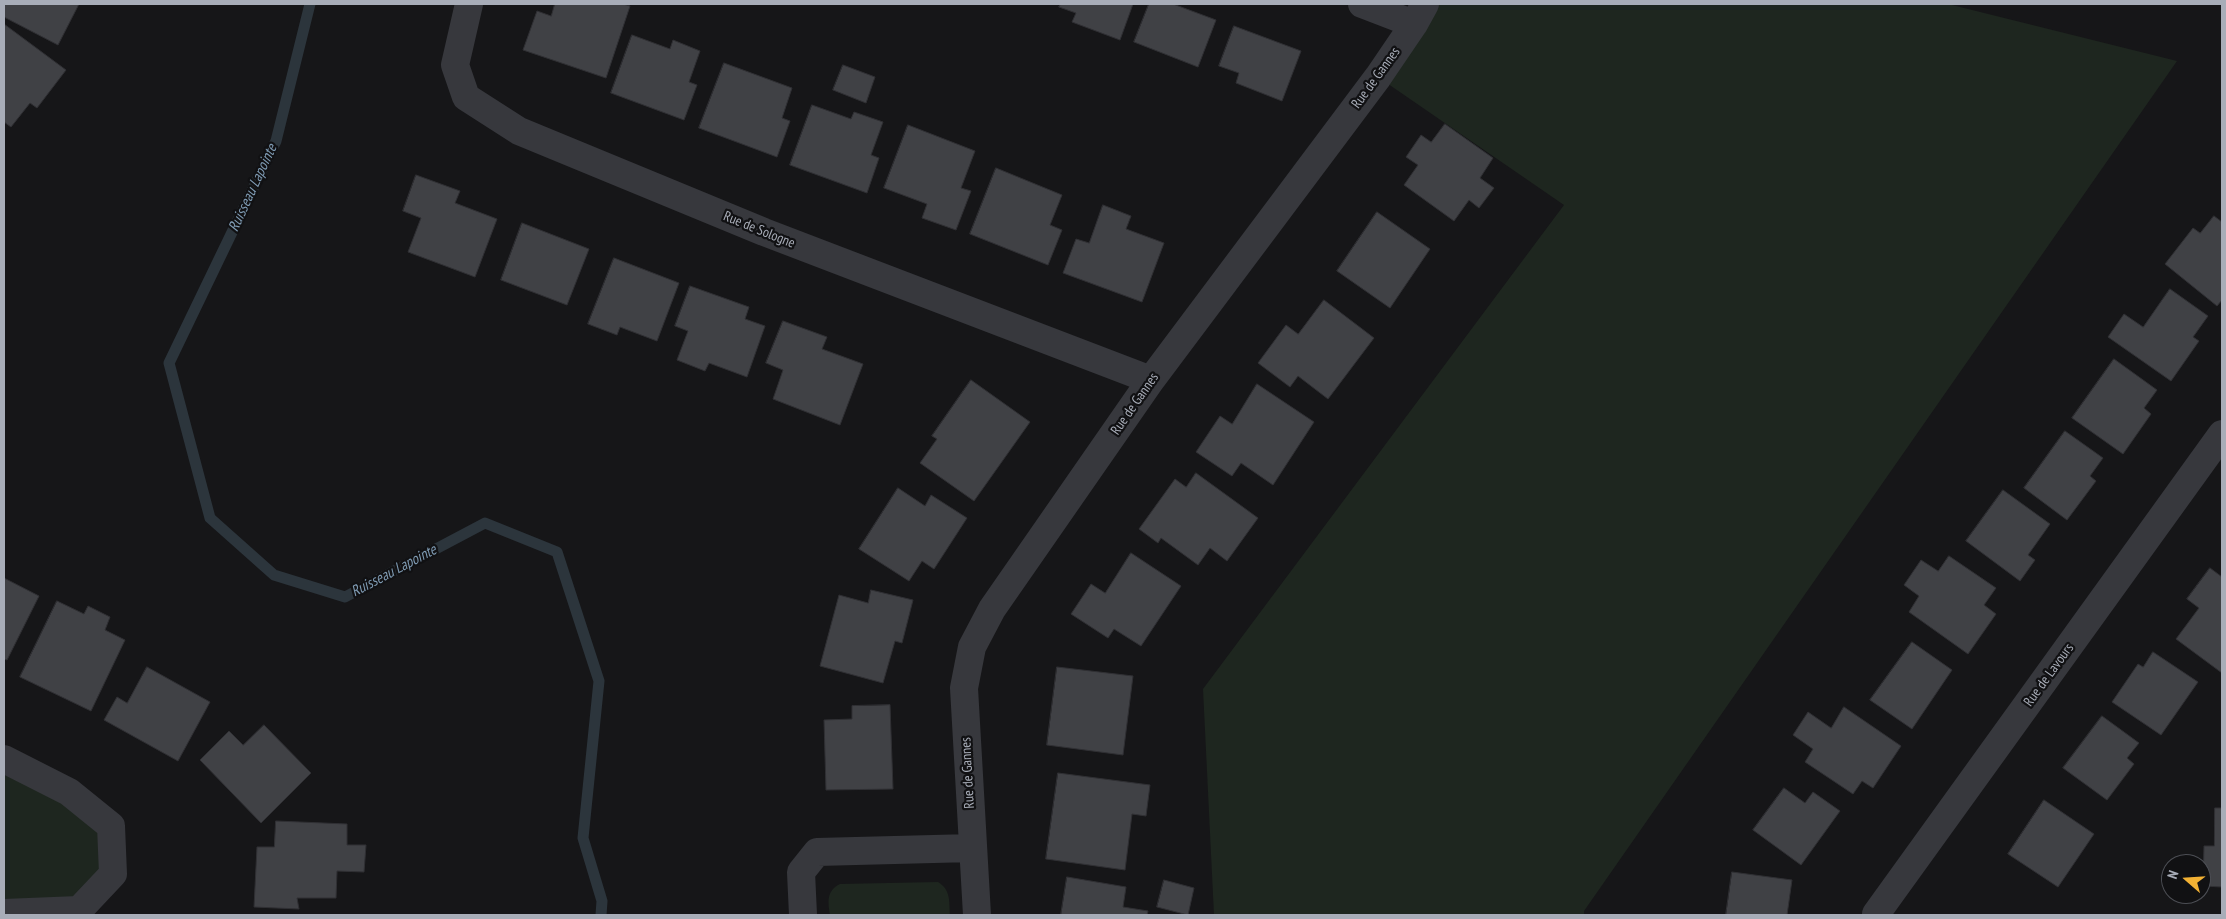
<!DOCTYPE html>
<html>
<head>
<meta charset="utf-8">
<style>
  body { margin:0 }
  #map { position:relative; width:2226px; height:919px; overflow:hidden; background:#161618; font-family:"PT Sans Narrow",sans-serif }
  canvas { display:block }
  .frame { position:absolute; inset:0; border:5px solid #a8adb8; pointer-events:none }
  .north { position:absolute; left:2161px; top:854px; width:50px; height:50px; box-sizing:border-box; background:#111113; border:1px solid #4d4f55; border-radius:50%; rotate:289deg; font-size:14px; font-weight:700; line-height:20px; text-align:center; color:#a8adb8 }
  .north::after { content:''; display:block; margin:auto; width:18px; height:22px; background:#f2b134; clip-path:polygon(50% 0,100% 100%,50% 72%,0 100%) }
</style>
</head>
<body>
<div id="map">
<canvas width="2226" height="919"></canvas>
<div class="frame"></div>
<div class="north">N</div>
</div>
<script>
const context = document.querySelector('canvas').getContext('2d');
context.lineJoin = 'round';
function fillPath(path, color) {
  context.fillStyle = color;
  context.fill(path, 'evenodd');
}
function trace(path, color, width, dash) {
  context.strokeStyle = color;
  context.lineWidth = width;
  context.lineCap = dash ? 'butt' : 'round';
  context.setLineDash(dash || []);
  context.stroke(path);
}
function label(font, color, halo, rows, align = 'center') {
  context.font = font + ' "PT Sans Narrow",sans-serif';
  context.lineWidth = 4.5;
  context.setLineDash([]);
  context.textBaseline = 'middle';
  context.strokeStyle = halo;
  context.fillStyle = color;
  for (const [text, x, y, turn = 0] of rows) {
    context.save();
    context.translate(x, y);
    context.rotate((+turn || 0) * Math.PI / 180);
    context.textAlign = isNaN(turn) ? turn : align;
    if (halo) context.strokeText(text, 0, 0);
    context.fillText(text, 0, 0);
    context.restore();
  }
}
fillPath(new Path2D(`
  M1425 4H1948L2177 61 1584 911V915H1214L1203 689 1564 205 1378 77Z
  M4 759 111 826 113 874 79 910 4 913Z
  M938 882C951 890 949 901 950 915H830C828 902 826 891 840 884Z`), '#1e261f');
trace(new Path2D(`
  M310 4 276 141 169 363 210 518 274 575 345 597 485 523 557 552 599 681 583 838 602 901 601 915`), '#2c353c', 11);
const building = new Path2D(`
  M4 4H79L58 45 4 17Z
  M555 4H623L630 6 606 78 523 50 537 11 551 16Z
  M1061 4H1133L1120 40 1072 22 1076 13 1059 7Z
  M1149 4H1173L1216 20 1198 67 1134 42Z
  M4 24 66 70 37 108 30 103 11 127 4 122Z
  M1234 26 1301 51 1282 101 1236 83 1239 73 1219 66Z
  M632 35 670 49 673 40 700 51 689 82 697 85 684 120 611 93Z
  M724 63 792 88 782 118 790 121 777 157 699 128Z
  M843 65 875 77 866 103 833 90Z
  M812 105 851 119 854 112 883 122 871 155 879 158 867 193 790 165Z
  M1445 124 1493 158 1480 178 1494 188 1479 208 1469 200 1454 221 1404 185 1418 165 1406 157 1421 135 1431 142Z
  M908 125 975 151 961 188 971 191 956 230 922 218 927 204 884 188Z
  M996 168 1062 195 1050 225 1062 230 1048 265 970 234Z
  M416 175 460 191 455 203 497 219 475 277 408 252 421 218 403 211Z
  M1103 205 1131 216 1126 229 1164 243 1142 302 1063 273 1076 239 1089 243Z
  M1377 212 1430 249 1390 308 1337 271Z
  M2214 216 2222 222V300L2217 306 2165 264 2193 228 2200 233Z
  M522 223 589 249 567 305 501 280Z
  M614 258 679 283 657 341 620 327 617 335 588 324Z
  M690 286 749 307 745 319 765 326 747 377 709 363 705 371 677 360 688 331 675 326Z
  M2170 289 2208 316 2193 337 2199 341 2171 381 2108 337 2124 314 2143 327Z
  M1324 300 1374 338 1328 399 1298 376 1290 387 1258 363 1286 325 1298 334Z
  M783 321 827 337 822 349 863 364 840 425 773 399 783 370 766 363Z
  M2114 359 2157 390 2144 408 2151 414 2123 454 2072 418Z
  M971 380 1030 422 974 501 920 463 937 439 932 436Z
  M1257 384 1314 422 1273 485 1241 463 1232 476 1196 452 1220 416 1232 424Z
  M2065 431 2103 458 2090 476 2096 481 2067 520 2024 488Z
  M1196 473 1258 518 1227 561 1210 548 1198 565 1161 538 1158 543 1139 529 1175 479 1186 487Z
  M898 488 925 506 931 495 967 518 934 569 922 561 909 581 859 549Z
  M2003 490 2050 524 2028 555 2035 560 2020 581 1966 541Z
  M1131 553 1181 586 1141 646 1114 629 1108 638 1071 614 1091 584 1105 593Z
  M1949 556 1996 588 1984 605 1996 614 1968 654 1909 612 1919 596 1904 585 1921 560 1938 571Z
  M2210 568 2222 577V673L2176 639 2199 608 2187 599Z
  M4 578 39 596 7 660 4 659Z
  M871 590 913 600 902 643 895 641 883 683 820 666 839 595 868 603Z
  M57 601 84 614 88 606 110 617 105 630 125 640 91 711 20 677Z
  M1912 642 1952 670 1912 729 1870 700Z
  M2153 652 2198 682 2161 735 2112 702 2138 664 2143 667Z
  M147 667 210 702 178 761 104 720 117 697 127 703Z
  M1057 667 1133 676 1123 755 1047 745Z
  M890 705 893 789 826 790 824 720 852 719V706Z
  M1844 707 1901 746 1873 788 1862 781 1853 794 1805 762 1813 749 1793 735 1808 712 1831 728Z
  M2102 716 2139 743 2127 758 2134 764 2107 800 2063 768Z
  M264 725 311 773 261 823 200 760 229 731 243 745Z
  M1058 773 1150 785 1146 816 1132 814 1125 870 1046 859Z
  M1784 788 1805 803 1813 792 1840 811 1801 865 1753 830Z
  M2044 800 2094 834 2058 887 2008 854Z
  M2215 808H2222V887L2203 886 2204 846H2214Z
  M276 821 347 824V845H366L364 872 337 871 336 898H297L299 909 254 907 257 847H274Z
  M1732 872 1792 880 1787 915H1726Z
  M1067 877 1126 887 1123 907 1148 911 1147 915H1061Z
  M1164 880 1194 888 1188 915 1157 907Z`);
fillPath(building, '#404145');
trace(building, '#303034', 1);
trace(new Path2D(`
  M469 4 455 65 466 97 519 131 764 232 1151 380
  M1362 4 1414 24
  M4 759 69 792 111 826 113 874 79 910 4 913
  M803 915 801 872 817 852 972 848
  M977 915 964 688 972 647 992 609 1151 380 1378 77 1414 24 1425 4
  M1878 915 1876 914 2222 434`), '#37383d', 28);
label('14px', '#a8adb8', '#111113', [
  ["Rue de Gannes",1376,78,-54],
  ["Rue de Sologne",759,230,22],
  ["Rue de Gannes",1135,404,-55],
  ["Rue de Lavours",2049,675,-54],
  ["Rue de Gannes",968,773,-93]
]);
label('italic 15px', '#7f9bb3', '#111113', [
  ["Ruisseau Lapointe",253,188,-65],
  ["Ruisseau Lapointe",394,571,-28]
]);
</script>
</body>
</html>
